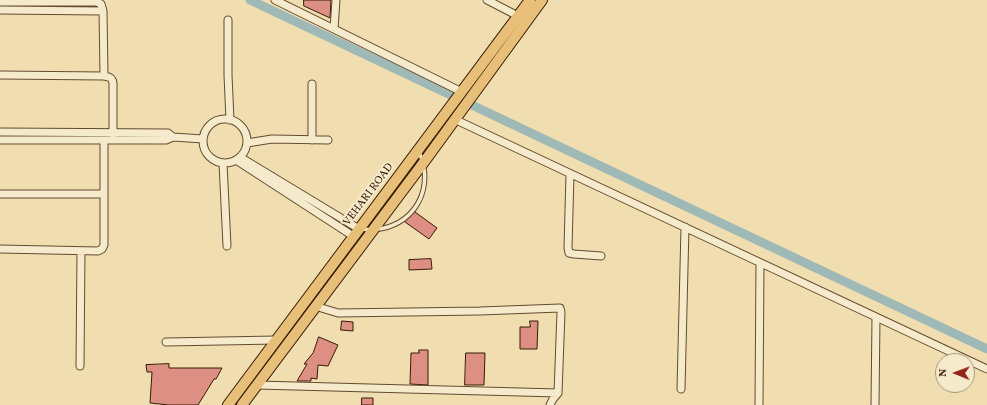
<!DOCTYPE html>
<html>
<head>
<meta charset="utf-8">
<style>
  body { margin:0 }
  #map { position:relative; width:987px; height:405px; overflow:hidden; background:#f0deb1; font-family:Vollkorn,serif }
  canvas { display:block }
  .north { position:absolute; left:935px; top:353px; width:40px; height:40px; box-sizing:border-box; background:#f5eacc; border:1px solid #a8977c; border-radius:50%; rotate:271deg; font-size:11px; font-weight:700; line-height:16px; text-align:center; color:#351a03 }
  .north::after { content:''; display:block; margin:auto; width:14px; height:18px; background:#8f2418; clip-path:polygon(50% 0,100% 100%,50% 72%,0 100%) }
</style>
</head>
<body>
<div id="map">
<canvas width="987" height="405"></canvas>
<div class="north">N</div>
</div>
<script>
const context = document.querySelector('canvas').getContext('2d');
context.lineJoin = 'round';
function trace(path, color, width, dash) {
  context.strokeStyle = color;
  context.lineWidth = width;
  context.lineCap = dash ? 'butt' : 'round';
  context.setLineDash(dash || []);
  context.stroke(path);
}
function fillPath(path, color) {
  context.fillStyle = color;
  context.fill(path, 'evenodd');
}
function label(font, color, halo, rows, align = 'center') {
  context.font = font + ' Vollkorn,serif';
  context.lineWidth = 4;
  context.setLineDash([]);
  context.textBaseline = 'middle';
  context.strokeStyle = halo;
  context.fillStyle = color;
  for (const [text, x, y, turn = 0] of rows) {
    context.save();
    context.translate(x, y);
    context.rotate((+turn || 0) * Math.PI / 180);
    context.textAlign = isNaN(turn) ? turn : align;
    if (halo) context.strokeText(text, 0, 0);
    context.fillText(text, 0, 0);
    context.restore();
  }
}
trace(new Path2D(`
  M250 0 987 349`), '#9fb9b6', 9);
const building = new Path2D(`
  M304 0H331L330 18 304 6Z
  M415 212 437 228 429 239 405 222Z
  M431 259 432 269 409 270V260Z
  M342 321 353 322V331L341 330Z
  M530 321H538L537 349H520V327H530Z
  M319 337 338 345 328 366 318 365 317 379 311 378V381H297L307 364H304L313 353Z
  M419 350H428V385L410 384 411 353H419Z
  M466 353H485L484 385H465Z
  M169 364V368H222L216 379H214L198 405H169L150 403 152 372H147L146 365Z
  M362 398H373V405H362Z`);
fillPath(building, '#dd8f84');
trace(building, '#351a03', 1);
const service = new Path2D(`
  M362 229C407 235 438 194 419 152`);
const minor = new Path2D(`
  M275 0 462 92
  M487 0 518 16
  M0 2H97L101 4 103 11 104 76
  M0 10 103 11
  M228 20V75L230 120
  M334 29 336 0
  M0 75 104 76C109 77 112 77 113 83V135
  M454 119 987 369
  M203 141a22 22 0 1 1 44 0a22 22 0 1 1-44 0Z
  M0 132 168 133 173 137
  M0 140H166L173 137 203 139
  M312 140V84
  M247 143 272 139 328 140
  M240 157 359 229
  M236 160 353 236
  M223 163 227 246
  M570 174 568 248 569 253 574 254 601 256
  M0 194H103
  M0 249 98 251 102 249 104 245V140
  M315 306 338 313 480 311 560 308 561 312 558 393 553 399 550 405
  M166 342 276 340
  M80 366 81 251
  M257 385 558 393
  M681 389 685 227
  M759 405 760 263
  M875 405 876 317`);
const primary = new Path2D(`
  M228 405 530 0
  M242 405 424 162 542 0`);
trace(service, '#644b2e', 5.5);
trace(minor, '#644b2e', 9);
trace(primary, '#351a03', 12);
trace(service, '#f5eacc', 3.5);
trace(minor, '#f5eacc', 7);
trace(primary, '#e8bf78', 10);
label('11px', '#351a03', '#f5eacc', [
  ["VEHARI ROAD",369,195,-53]
]);
</script>
</body>
</html>
